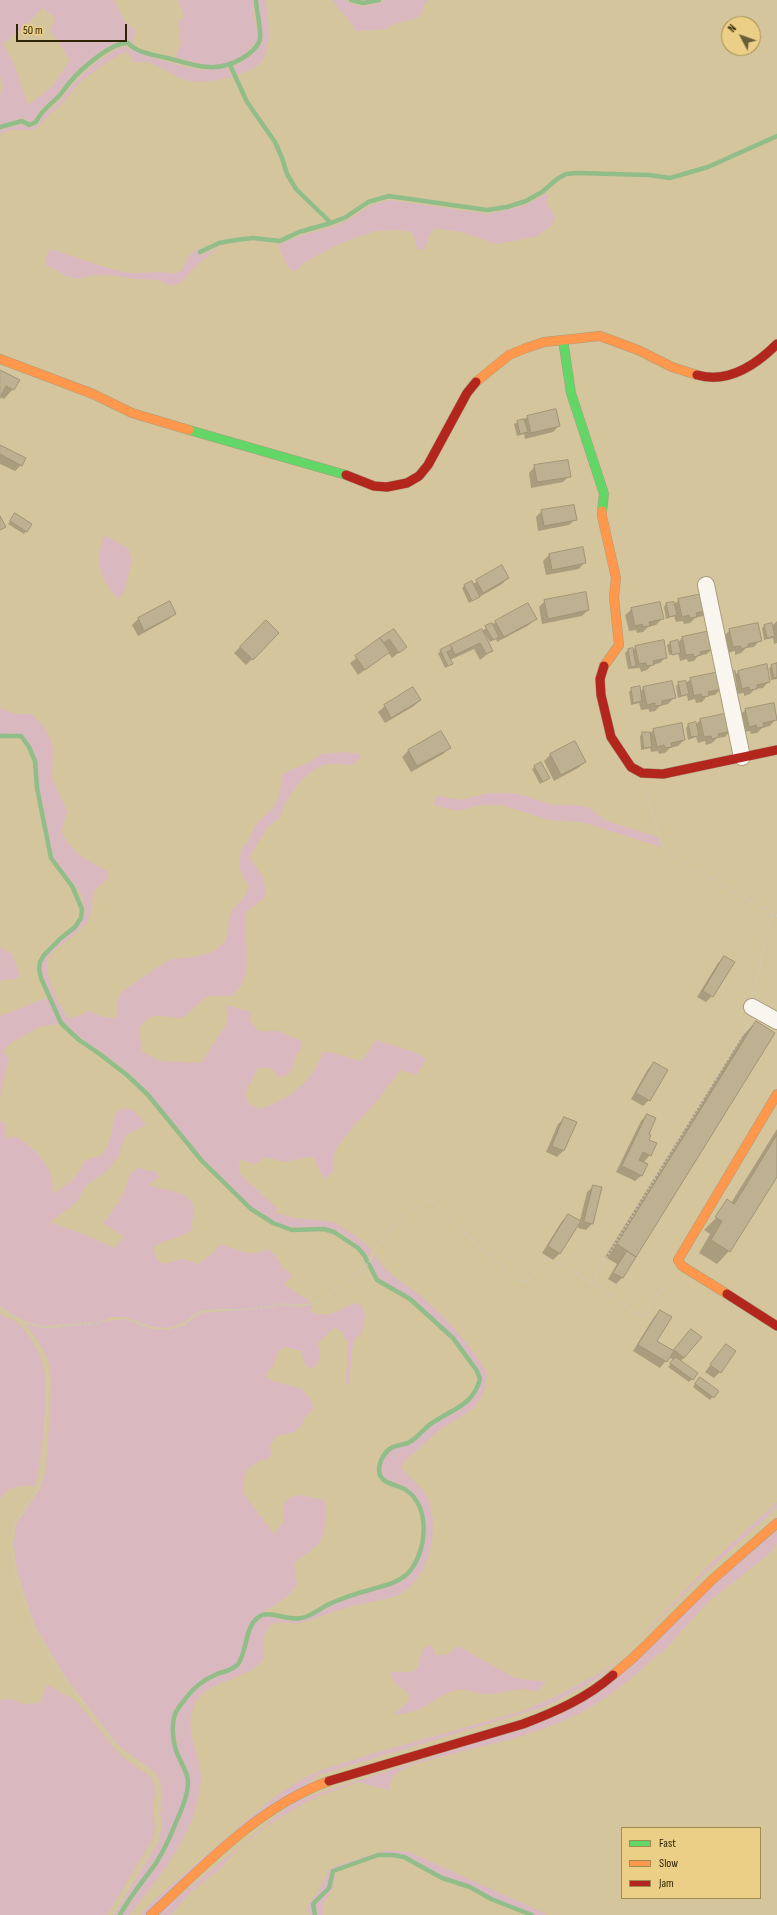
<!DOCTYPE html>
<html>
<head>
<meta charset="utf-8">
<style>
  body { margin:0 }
  #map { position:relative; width:777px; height:1915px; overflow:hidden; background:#d5c59d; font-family:"Sofia Sans Condensed",sans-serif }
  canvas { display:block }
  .legend { position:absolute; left:621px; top:1827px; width:140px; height:72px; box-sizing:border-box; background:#eccf86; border:1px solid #a08b52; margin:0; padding:5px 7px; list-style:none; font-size:12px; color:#2f2404 }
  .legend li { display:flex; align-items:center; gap:8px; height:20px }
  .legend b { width:20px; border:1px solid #a08b52 }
  .north { position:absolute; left:721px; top:16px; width:40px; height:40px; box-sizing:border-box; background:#eccf86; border:1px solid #a08b52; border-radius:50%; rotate:311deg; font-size:11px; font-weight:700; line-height:16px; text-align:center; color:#2f2404 }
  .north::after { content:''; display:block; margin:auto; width:14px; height:18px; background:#695c3a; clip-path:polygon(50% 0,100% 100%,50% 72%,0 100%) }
  .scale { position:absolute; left:16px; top:24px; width:111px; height:18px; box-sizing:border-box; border:2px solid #2f2404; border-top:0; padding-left:5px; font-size:12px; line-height:14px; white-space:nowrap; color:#2f2404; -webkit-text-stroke:3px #eccf86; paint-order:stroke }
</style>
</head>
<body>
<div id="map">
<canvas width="777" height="1915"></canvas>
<ul class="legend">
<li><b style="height:5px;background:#63d668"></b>Fast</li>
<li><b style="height:5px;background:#ff974d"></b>Slow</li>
<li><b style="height:5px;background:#b3261e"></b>Jam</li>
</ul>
<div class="north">N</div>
<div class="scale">50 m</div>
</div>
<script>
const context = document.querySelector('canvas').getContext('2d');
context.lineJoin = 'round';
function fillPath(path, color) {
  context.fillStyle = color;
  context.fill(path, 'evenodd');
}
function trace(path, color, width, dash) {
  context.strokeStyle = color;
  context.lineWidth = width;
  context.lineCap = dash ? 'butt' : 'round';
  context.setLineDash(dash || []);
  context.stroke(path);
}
fillPath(new Path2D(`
  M0 0H114L124 20 135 30 133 45 129 40C110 40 80 66 68 80 63 85 60 92 55 97 46 105 39 109 34 120L29 122 22 118 0 125V94L3 87 0 75ZM43 8 55 18 50 30 70 60 52 87 28 105 14 64 3 44 26 25Z
  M178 0H253L254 18 258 34 257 41 243 55 229 63 215 65H202L175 57 181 44 178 21 185 17Z
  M258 0H266C267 19 274 45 261 62 256 69 244 72 236 75L233 67C276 42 259 40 258 0Z
  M332 0H344L355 5 363 6 377 4 386 0H428L423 6 422 13 417 18 394 24 387 29 357 31Z
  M123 46 147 56 186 67 201 70 228 68 232 77C218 80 200 84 186 80 168 75 154 57 134 63L127 51 110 60 81 81 63 103 51 113 38 128 31 130H12L0 134V130L22 124 28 128 38 125C45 108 51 111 60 100 82 73 93 63 123 46Z
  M547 193V204L554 214 555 219 550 227 535 237 495 244 462 232 434 228 428 238 425 249 419 250 416 246 414 235 410 232 399 230 375 231 341 243 303 263 295 272 288 267 278 245 300 236 332 227 348 220 369 206 389 200 487 214 507 210 528 204Z
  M221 246 197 265 181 283 170 286 160 280 136 279 111 275H93L78 279 66 276 51 267H47C44 259 47 255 50 249 75 256 105 269 129 273 139 274 150 272 160 272 165 272 171 274 175 273 189 270 182 255 199 248L202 255Z
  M104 535 128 548 132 561 124 592 118 599C99 577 95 562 104 535Z
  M0 708 16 714H32L46 730 53 747 52 778 67 811C66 816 63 823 62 829 61 844 93 867 106 869L109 878C105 882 96 887 94 892 90 902 93 913 87 922 76 936 60 943 49 957 40 969 61 1008 69 1019L90 1011C100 1017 107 1019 118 1017 118 1012 116 1003 118 999 119 997 121 993 123 991 127 988 168 960 171 959 186 958 206 957 218 948 234 936 225 925 231 912 238 900 246 901 249 885 240 875 236 861 243 848 244 845 247 843 248 841 252 834 253 828 258 822 264 816 271 811 275 804 281 794 281 785 282 774L308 763 321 754 345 752 359 754 361 757 353 765C343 765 329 762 319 767 301 776 285 799 280 818L268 826 249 858C261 874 266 876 265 897L246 912C242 933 252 964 243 981 241 987 235 992 232 996H208L182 1018C161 1018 155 1008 139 1028L142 1051 159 1061 201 1063 228 1022 226 1005 251 1012 250 1021 258 1031H278L302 1041C302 1052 293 1055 293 1067L288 1074 280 1078 271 1068H258L245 1093 248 1103 260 1109C291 1098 311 1084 323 1052 337 1052 349 1059 362 1061L376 1040 414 1052 426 1059 417 1075 400 1070 374 1105 356 1123 338 1146 333 1156 334 1171 324 1179 313 1156 285 1162 265 1157 255 1164 239 1159V1173L277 1208 276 1213 295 1218 333 1222 356 1236 373 1251 370 1253 369 1260C362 1246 342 1230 325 1227 318 1226 310 1228 303 1228 290 1228 278 1224 267 1217 211 1184 177 1118 130 1074 120 1066 108 1056 97 1049 85 1041 69 1033 62 1021 59 1015 41 973 41 969 40 947 85 933 85 910 84 886 61 875 53 856 47 842 46 826 44 812 43 803 40 795 39 786 36 769 38 755 27 740 21 730 10 734 0 734Z
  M489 793H515L553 805H572L588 807 606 821 658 837 661 847 582 822 550 820 501 805H479L458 811 434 805 435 798 439 796 462 800Z
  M0 947 12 954 20 976 13 980 6 979 0 981Z
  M49 997 59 1024 41 1026 11 1043 3 1051 9 1059 0 1098V1016Z
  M124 1108 134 1110 146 1125 126 1135 118 1157 108 1170 86 1185 77 1202 50 1222 88 1236 114 1248 124 1237 103 1223C115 1210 127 1189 130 1173L138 1168 156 1172 159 1177 148 1185C170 1193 204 1189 191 1225L193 1229C183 1238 167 1239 154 1246 153 1254 156 1259 163 1264L183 1259 198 1264 212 1254 220 1244C240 1249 247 1259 268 1249 280 1257 278 1267 293 1275L284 1284 312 1303 295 1305 280 1303 273 1306 243 1309H212L200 1311 183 1323 168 1328 153 1327 124 1317H115L97 1322 41 1326 24 1321 0 1306V1121L5 1123 6 1139 13 1136C27 1140 49 1163 52 1179 53 1184 52 1190 53 1194 58 1190 64 1187 69 1183 77 1177 81 1168 86 1160 91 1158 98 1157 101 1155 111 1149 112 1122 117 1111Z
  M375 1254C384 1275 408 1284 424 1299 449 1321 467 1341 485 1369L487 1375 484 1392 474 1408 441 1429 406 1460 401 1467C410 1481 425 1486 430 1504 439 1535 428 1582 396 1596 380 1602 362 1602 346 1608 331 1612 316 1619 300 1623 292 1625 276 1619 270 1626 265 1630 263 1641 263 1647 263 1650 265 1653 264 1656 264 1661 257 1666 254 1668 251 1671 247 1672 243 1674 225 1683 202 1686 194 1706 183 1735 201 1751 201 1778 199 1831 160 1875 130 1915H122L167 1847 187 1798 190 1783 188 1771 179 1753 175 1733 176 1722 177 1714 194 1690 217 1676 236 1668 242 1662 253 1627 262 1617 267 1616 289 1621 302 1620 315 1615 327 1607 340 1601 387 1587 402 1581 411 1572 421 1553 425 1535 423 1512 414 1495 407 1488 388 1480 383 1476 381 1469 383 1462 386 1455 392 1449 398 1446 408 1445 432 1425 460 1410 477 1391 481 1379 478 1370 454 1337 411 1298 379 1279 370 1264Z
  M354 1303 361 1305 365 1315 364 1325 361 1334 353 1342 349 1384 346 1385 348 1342 340 1330 334 1328 318 1343 320 1357 317 1365 311 1369 305 1364 301 1351 286 1347 279 1350 274 1365 267 1372 266 1377C286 1390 306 1379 314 1409L304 1418 302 1425 296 1431 275 1437 270 1446 271 1455 267 1459 261 1460 246 1470 244 1480V1494L274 1534 283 1522 284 1504 289 1498 298 1495 324 1500C329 1506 325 1536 319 1543 313 1550 302 1556 294 1563L297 1585 288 1596 254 1619 246 1637 239 1660 234 1666 202 1680 191 1688 173 1712V1744L176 1755 185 1772 186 1783 184 1797 164 1846 118 1915H114L159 1841 162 1824 160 1814 162 1802V1792L160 1781 155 1772 124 1750 113 1739 65 1676 35 1626 17 1570 14 1544 16 1525 40 1489 46 1470 50 1410 51 1381 48 1359 38 1341 26 1324 41 1328H53L124 1319 152 1329 168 1330 184 1325 201 1313 274 1307 280 1304 295 1307 313 1305 310 1311C324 1320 341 1310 354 1303Z
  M0 1314C6 1317 14 1320 19 1324 28 1333 38 1349 42 1361 50 1386 42 1461 35 1486 19 1485 9 1486 0 1499Z
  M777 1502V1507L704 1575 597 1679 547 1706 318 1775 145 1915H140L154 1900 274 1797 304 1778 319 1771 368 1755 523 1711 554 1697 596 1675 609 1666 628 1649 717 1557Z
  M777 1530V1544L770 1553 707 1603 661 1654 659 1653C631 1681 600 1705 563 1721 528 1736 490 1744 453 1754 435 1759 414 1762 398 1772 392 1776 390 1783 389 1790L359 1782 316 1797 296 1808 267 1826 239 1848 219 1870 193 1890 171 1915H156L295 1801 554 1717Z
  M431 1644 436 1655H447L458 1646 515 1678 546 1682 536 1692C532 1691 528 1689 524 1689 511 1688 498 1695 484 1694 469 1693 465 1685 448 1693 427 1703 420 1714 394 1714L409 1701V1694L393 1681 391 1672H412L419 1666 422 1650Z
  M47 1684 77 1702 120 1755 150 1776 154 1783 155 1792 153 1814 155 1825 153 1838 107 1915H0V1700L10 1699 25 1704 40 1703Z
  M387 1850 409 1852 549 1915H535L491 1897 471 1886 432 1872 404 1856 393 1854H378L332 1870 328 1887 312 1903 314 1915H309L307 1908 309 1903 318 1892 328 1871 335 1866Z
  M334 1872C337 1886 331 1892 323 1903V1915H316L314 1904 330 1888Z`), '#dab8c0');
fillPath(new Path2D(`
  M0 371 13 389 4 399 0 397Z
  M528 417 559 426 553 432 525 439 524 434 517 436 514 424Z
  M0 446 21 465 15 471 0 464Z
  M535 466 569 476 563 482 531 488 529 473Z
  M542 511 576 519 569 525 538 531 536 517Z
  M13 517 26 531 24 534 8 524Z
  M583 549 585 562 579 569 546 575 543 561 549 555Z
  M502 566 508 578 502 584 469 603 462 588 465 585 473 584Z
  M679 600 709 610 703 616 695 618 690 623 684 624 683 621 676 622 674 616 666 619 664 607 666 604H674Z
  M545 601 588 610 582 616 542 624 539 607Z
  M632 609 662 619 656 625 648 627 643 632 637 633 636 630 629 631 625 615Z
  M175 613 169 619 138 636 132 625 138 619Z
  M535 619 529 625 497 642 496 639 490 642 485 634 484 635 491 651 480 660 474 649 450 660 452 664 445 668 438 653 482 631 496 622Z
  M266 621 278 633 246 665 234 653Z
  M777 621V643L774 644 773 638 764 640 762 628 765 626H772Z
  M394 630 406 647 392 658 388 652 358 675 350 663Z
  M730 630 760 640 754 647 746 648 741 653 735 655V651L727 653 724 636Z
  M682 638 713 648 707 654 698 656 694 661 688 662 687 659 680 661 678 653 669 655 667 645 670 643H678Z
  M636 647 666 657 660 663 652 665 647 670 641 672 640 668 628 669 625 653 628 650H633Z
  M777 664V679L771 680 769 668Z
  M739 671 769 681 763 688 755 689 750 694 744 696V693L736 694 735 675Z
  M691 679 721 689 715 695 707 696 702 702 696 703 695 699 688 701 687 695 678 698 676 686 679 683H686Z
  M644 688 674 698 668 704 660 706 655 711 649 712V709L641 710 639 703 631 705 629 692 632 689 640 692Z
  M413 689 420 700 414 706 385 723 378 712 385 706Z
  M741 710 742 713 746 710 776 719 770 726 762 728 757 733 751 734 750 731 743 732 736 712Z
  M700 720 731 730 725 737 717 738 712 743 706 745 705 741 698 743 696 737 688 740 686 728 688 725H696Z
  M654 730 684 740 678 746 670 748 665 753 659 754 658 751 651 752 650 748 641 750 640 736 643 733 651 732Z
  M575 743 585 762 578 768 554 781 544 761 550 755Z
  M450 747 443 754 411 772 402 757 408 751Z
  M535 767 549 778 540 784 532 769Z
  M724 957 712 996 706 1002 697 997 718 963Z
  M756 1022 774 1033 622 1278 616 1284 608 1279 617 1264 605 1257 743 1035Z
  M654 1063 649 1100 643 1106 631 1099 648 1069Z
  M647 1115 650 1155 643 1163 642 1175 635 1181 616 1172 641 1121Z
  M565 1118 576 1123 563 1151 557 1157 546 1152 558 1124Z
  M777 1129V1175L729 1251 717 1264 699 1253 710 1234 704 1230 731 1203Z
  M594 1186 601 1188 592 1224 586 1230 578 1228 587 1192Z
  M569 1215 579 1221 559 1254 553 1260 542 1253 562 1221Z
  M660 1311 656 1341 673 1352 691 1330 684 1358 680 1361 697 1374 689 1382 668 1367 673 1360 669 1357 660 1368 633 1351 654 1317Z
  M726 1345 720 1372 714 1378 705 1372Z
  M697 1381 717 1391 710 1400 693 1387Z`), '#0003');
trace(new Path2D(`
  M351 0 363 3 379 0
  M230 65 247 102 275 142 282 158 287 174 296 189 331 223
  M0 127 22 121 29 125 36 122C41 111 48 107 56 99 61 95 65 88 70 82 80 70 111 42 128 43 137 53 155 55 167 58 194 65 215 74 241 59 248 55 256 49 259 42 263 35 256 11 256 0
  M200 252 219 243 236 240 253 238 280 241 299 232 331 223 346 217 368 202 389 196 487 210 507 207 526 201 542 192 557 179 566 174 578 173 649 175 670 178 708 167 777 136
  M0 736H21L29 747 35 761 37 788 51 858 72 886 82 909 81 918 75 927 61 938 44 955 40 962 39 969 41 978 61 1023 79 1040 97 1052 127 1075 148 1095 202 1161 251 1209 273 1223 292 1230 324 1229 334 1232 358 1248 364 1255 377 1280 410 1299 453 1338 477 1371 480 1379C473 1406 452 1409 432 1423 424 1428 417 1439 408 1443 399 1446 390 1445 384 1455 380 1460 377 1471 381 1477 386 1485 399 1485 406 1490 431 1507 427 1551 409 1572 398 1584 381 1586 366 1591 353 1594 341 1599 329 1604 319 1609 312 1616 301 1618 289 1621 271 1611 262 1615 244 1623 248 1651 238 1664 232 1671 225 1671 217 1674 205 1679 194 1687 186 1698 183 1702 177 1709 175 1714 171 1725 173 1743 177 1753 181 1764 188 1771 188 1783 188 1795 182 1809 177 1820 171 1835 165 1849 156 1863 144 1880 130 1896 120 1915
  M315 1915 313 1904 329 1888 333 1871 378 1855H393L404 1857 442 1878 470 1887 491 1899 532 1915`), '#91bd89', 4.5);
const building = new Path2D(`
  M0 370 20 380 14 390 6 386 0 398Z
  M556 409 560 426 531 433 527 416Z
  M524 419 528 432 520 434 517 421Z
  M0 445 26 458 22 466 0 454Z
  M568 460 571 477 537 482 534 465Z
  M574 505 577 520 544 526 541 510Z
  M15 513 32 524 27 532 10 521Z
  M0 516 6 527 0 530Z
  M583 547 586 563 552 570 549 554Z
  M502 565 509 578 483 593 476 580Z
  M472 581 480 597 472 601 464 585Z
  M586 592 589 610 548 619 544 600Z
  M707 593 710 610 696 613 697 617 690 618 689 615 682 617 678 599Z
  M170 601 176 614 144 631 138 618Z
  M660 602 664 619 649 622 650 626 643 627 642 624 635 626 631 608Z
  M674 602 677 615 669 617 666 603Z
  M528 603 537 619 504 637 495 621Z
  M266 620 279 633 253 660 240 647Z
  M492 623 499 637 493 640 485 626Z
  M758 623 762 641 748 644V647L741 649V646L733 647 729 629Z
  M772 623 775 636 767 638 764 625Z
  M394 629 407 647 399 653 389 639 384 643 380 638Z
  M482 629 493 651 486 654 480 643 455 655 450 645Z
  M710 631 714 649 700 652 701 655 694 657 693 654 686 655 682 637Z
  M380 638 390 652 365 670 355 656Z
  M664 640 667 658 653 661 654 665 647 666 646 663 639 664 635 646Z
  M678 640 681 653 672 655 670 642Z
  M450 645 453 649 447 652 453 664 448 666 440 650Z
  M633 648 636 666 631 667 628 649Z
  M777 663V677L774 678 771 665Z
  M767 664 770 682 757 685V689L750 690 749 687 742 689 738 671Z
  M735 671 738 688 732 689 729 672Z
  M719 672 722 689 708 692 709 696 702 697 701 694 694 696 690 678Z
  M672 681 676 698 662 701V705L655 706V703L647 705 643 687Z
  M686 681 689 694 681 696 678 682Z
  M640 686 642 701 633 703 631 688Z
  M413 687 421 700 391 718 384 705Z
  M774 703 777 720 763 723 764 727 757 728 756 725 749 727 745 709Z
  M729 713 732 731 718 734 719 737 712 739 711 736 704 737 700 719Z
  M696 722 699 736 691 737 688 724Z
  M682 723 685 740 671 743 672 747 665 748 664 745 657 747 653 729Z
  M441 731 451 748 417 766 408 750Z
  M642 732H650L652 747 644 748Z
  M575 741 586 762 561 775 550 754Z
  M541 762 550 778 543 782 534 766Z
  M724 956 735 962 713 997 703 991Z
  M756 1021 775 1033 636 1257 617 1244Z
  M654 1062 668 1070 650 1101 636 1093Z
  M647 1114 656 1118 649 1134 651 1135 649 1140 657 1143 651 1156 643 1152 639 1160 648 1164 642 1176 622 1166Z
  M564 1117 577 1122 564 1151 552 1146Z
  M777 1135V1177L730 1252 711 1240 722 1221 715 1217 727 1199 734 1204Z
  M593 1185 602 1187 593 1224 584 1222Z
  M568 1214 581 1221 560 1254 548 1246Z
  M627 1251 636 1257 623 1278 613 1273Z
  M660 1310 672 1317 657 1341 674 1351 667 1362 638 1345Z
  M691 1329 702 1337 684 1358 674 1350Z
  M726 1344 736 1351 721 1373 710 1365Z
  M676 1357 698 1373 693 1380 670 1363Z
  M700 1377 719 1391 714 1398 695 1384Z`);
fillPath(building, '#beb191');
trace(building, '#a19474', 1);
const street = new Path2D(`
  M706 585 742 757
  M752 1007 777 1021`);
const fast = new Path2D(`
  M563 340 571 393 604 494 602 511
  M189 430 346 475`);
const slow = new Path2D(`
  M0 359 93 394 132 413 189 430
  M476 382 509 355 526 348 544 342 600 336 638 350 672 367 697 375
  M602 511V516L616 578 614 597 619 645 604 666
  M727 1294 682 1266 678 1260 777 1094
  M613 1675 634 1657 713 1579 777 1523
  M151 1915C205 1865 258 1807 329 1781`);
const jam = new Path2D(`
  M697 375C728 384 755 366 777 344
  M346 475 374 486 387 487 407 483 419 476 428 465 467 393 476 382
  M604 666 600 679 601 695 611 737 631 767 642 773 663 774 777 750
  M727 1294 777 1326
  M329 1781 523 1724C555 1712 587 1698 613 1675`);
trace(street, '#a89c7c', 18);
trace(fast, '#a89c7c', 10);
trace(slow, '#a89c7c', 10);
trace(jam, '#a89c7c', 10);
trace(new Path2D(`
  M644 791 655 819 662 846 673 857 777 916
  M753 993 772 914
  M591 1283 644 1317 669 1277
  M0 1309 21 1321 36 1342 45 1359 48 1381 43 1470 38 1488 14 1524 12 1544 15 1571 33 1627 63 1677 112 1740 123 1752 153 1773 157 1782 160 1802 157 1814 159 1824 157 1840 112 1915
  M21 1321 41 1327H53L98 1323 106 1319 124 1318 153 1328 168 1329 184 1324 200 1312 212 1310H243L273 1306 280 1304 295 1306 313 1304 339 1287 368 1264 378 1245 393 1226 411 1210 430 1200 510 1275 523 1282C534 1277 538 1266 547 1258L564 1266 591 1283 750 1023`), '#cfcabd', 2.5, [1, 3]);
trace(street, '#f9f6f0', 16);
trace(fast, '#63d668', 9);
trace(slow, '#ff974d', 9);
trace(jam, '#b3261e', 9);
</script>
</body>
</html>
